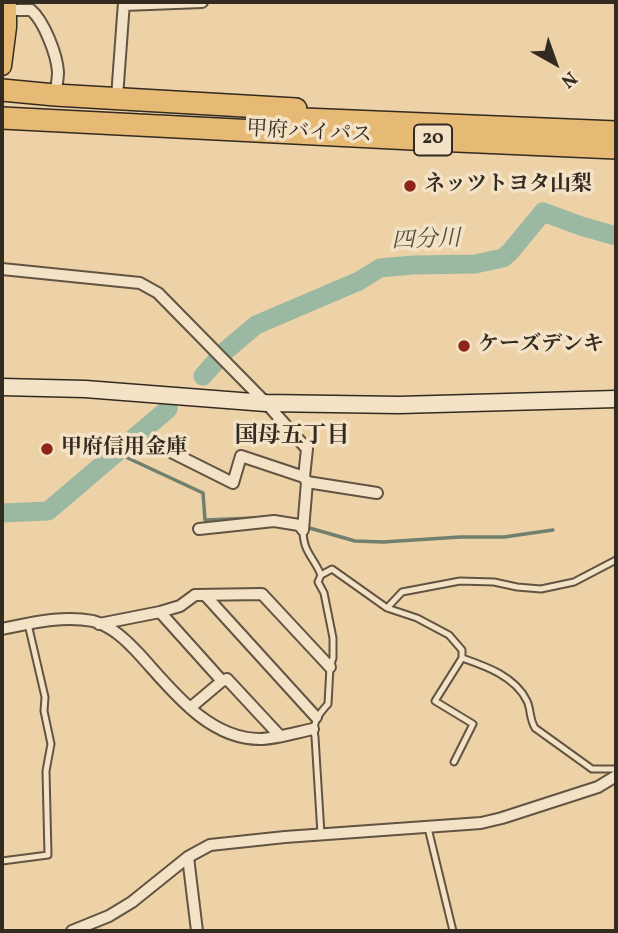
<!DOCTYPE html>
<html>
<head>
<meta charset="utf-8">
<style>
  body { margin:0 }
  #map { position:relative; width:618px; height:933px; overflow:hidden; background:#edd2a7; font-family:Vollkorn,serif }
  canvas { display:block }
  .frame { position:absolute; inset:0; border:4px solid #332a20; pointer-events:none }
  .north { position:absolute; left:520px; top:28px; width:70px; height:70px; -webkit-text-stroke:5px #f3e2c6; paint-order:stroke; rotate:140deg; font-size:19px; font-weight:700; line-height:28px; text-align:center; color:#332a20 }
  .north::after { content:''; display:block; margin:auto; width:24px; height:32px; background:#332a20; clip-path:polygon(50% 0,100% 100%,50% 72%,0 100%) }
</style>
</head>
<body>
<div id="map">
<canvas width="618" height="933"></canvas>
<div class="frame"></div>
<div class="north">N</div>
</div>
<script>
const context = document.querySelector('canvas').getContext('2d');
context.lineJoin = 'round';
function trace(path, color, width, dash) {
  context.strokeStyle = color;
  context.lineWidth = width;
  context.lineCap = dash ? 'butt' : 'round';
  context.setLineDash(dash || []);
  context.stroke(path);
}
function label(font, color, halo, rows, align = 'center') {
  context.font = font + ' Vollkorn,"Noto Serif JP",serif';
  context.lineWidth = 7;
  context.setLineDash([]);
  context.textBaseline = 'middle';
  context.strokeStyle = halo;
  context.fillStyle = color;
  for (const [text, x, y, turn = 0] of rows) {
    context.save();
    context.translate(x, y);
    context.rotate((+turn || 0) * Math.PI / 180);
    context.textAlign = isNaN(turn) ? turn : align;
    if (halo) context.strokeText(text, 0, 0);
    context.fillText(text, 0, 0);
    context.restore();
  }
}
trace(new Path2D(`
  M117 453 203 493 205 520 254 518
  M306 527 355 541 383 542 460 537H504L553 530`), '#717f6e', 3.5);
trace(new Path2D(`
  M203 376 224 352 256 325 359 281 380 268 413 265 475 264 503 258 510 252 543 212 581 226 616 236
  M2 513 48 511 168 409`), '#9ab8a2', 19);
const lane = new Path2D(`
  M303 530C303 552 313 556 321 575L318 582 324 593 333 638V658L330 667 328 704C318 715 312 722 315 737L321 834
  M321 575 332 569 387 608 417 618 449 635 462 650V658L435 701 473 724 454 762
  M387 608 402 592 460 581 494 582 517 587 541 589 574 582 616 560
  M462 658C485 666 515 676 527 701 531 709 529 718 535 728L592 769H616
  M428 828 453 931
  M2 861 48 855 46 771 51 744 44 711 45 697 28 624`);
const street = new Path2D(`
  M124 5 202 2
  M7 10H31C44 21 57 55 58 72 58 80 56 88 55 95
  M117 97 124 2
  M2 269 140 283 158 293 266 403 307 449 304 477 307 482 303 530
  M157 445 233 483 241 456 304 477
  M307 482 377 493
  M199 529 274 521 299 525 303 530
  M205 595 316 717
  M160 612 222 681 227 679 279 735
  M99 624 160 612 180 606 195 595 262 594 330 667
  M2 629C31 623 62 615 93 621 112 626 127 641 140 655 172 690 208 739 260 739 275 739 298 732 313 729
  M190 708 222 681
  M188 857 197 931
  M72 931 109 916 132 902 188 857 210 845 285 837 481 823 502 818 598 787 616 776`);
const secondary = new Path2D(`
  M2 387 85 389 266 403 399 405 616 399`);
const primary = new Path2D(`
  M2 66 7 27V2`);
const highway = new Path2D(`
  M2 90 55 95 296 109
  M2 118 412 139 616 148
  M280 118 616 132`);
trace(lane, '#625442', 9);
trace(street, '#625442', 14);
trace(secondary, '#332a20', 19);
trace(primary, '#332a20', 21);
trace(highway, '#332a20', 24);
trace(lane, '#f3e2c6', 5);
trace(street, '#f3e2c6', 10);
trace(secondary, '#f3e2c6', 16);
trace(primary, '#e6b974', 18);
trace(highway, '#e6b974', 21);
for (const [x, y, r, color] of [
  [410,186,7,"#8f2418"],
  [464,346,7,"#8f2418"],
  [47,449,7,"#8f2418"]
]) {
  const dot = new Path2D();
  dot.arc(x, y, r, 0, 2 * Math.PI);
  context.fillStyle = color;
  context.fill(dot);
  trace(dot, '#f3e2c6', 2.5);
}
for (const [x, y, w] of [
  [433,140,38]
]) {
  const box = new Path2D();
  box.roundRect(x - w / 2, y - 15.5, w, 31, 5);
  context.fillStyle = '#f3e2c6';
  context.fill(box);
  trace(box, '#332a20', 2);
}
label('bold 19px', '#332a20', null, [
  ["20",433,140]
]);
label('21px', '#332a20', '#f3e2c6', [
  ["甲府バイパス",309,134,3]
]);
label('bold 21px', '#332a20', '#f3e2c6', [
  ["ネッツトヨタ山梨",424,186],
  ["ケーズデンキ",478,346],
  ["甲府信用金庫",61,449]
], 'left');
label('italic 23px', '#4d4e40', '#f3e2c6', [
  ["四分川",426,242,-2]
]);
label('bold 23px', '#332a20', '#f3e2c6', [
  ["国母五丁目",292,438]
]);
</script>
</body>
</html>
